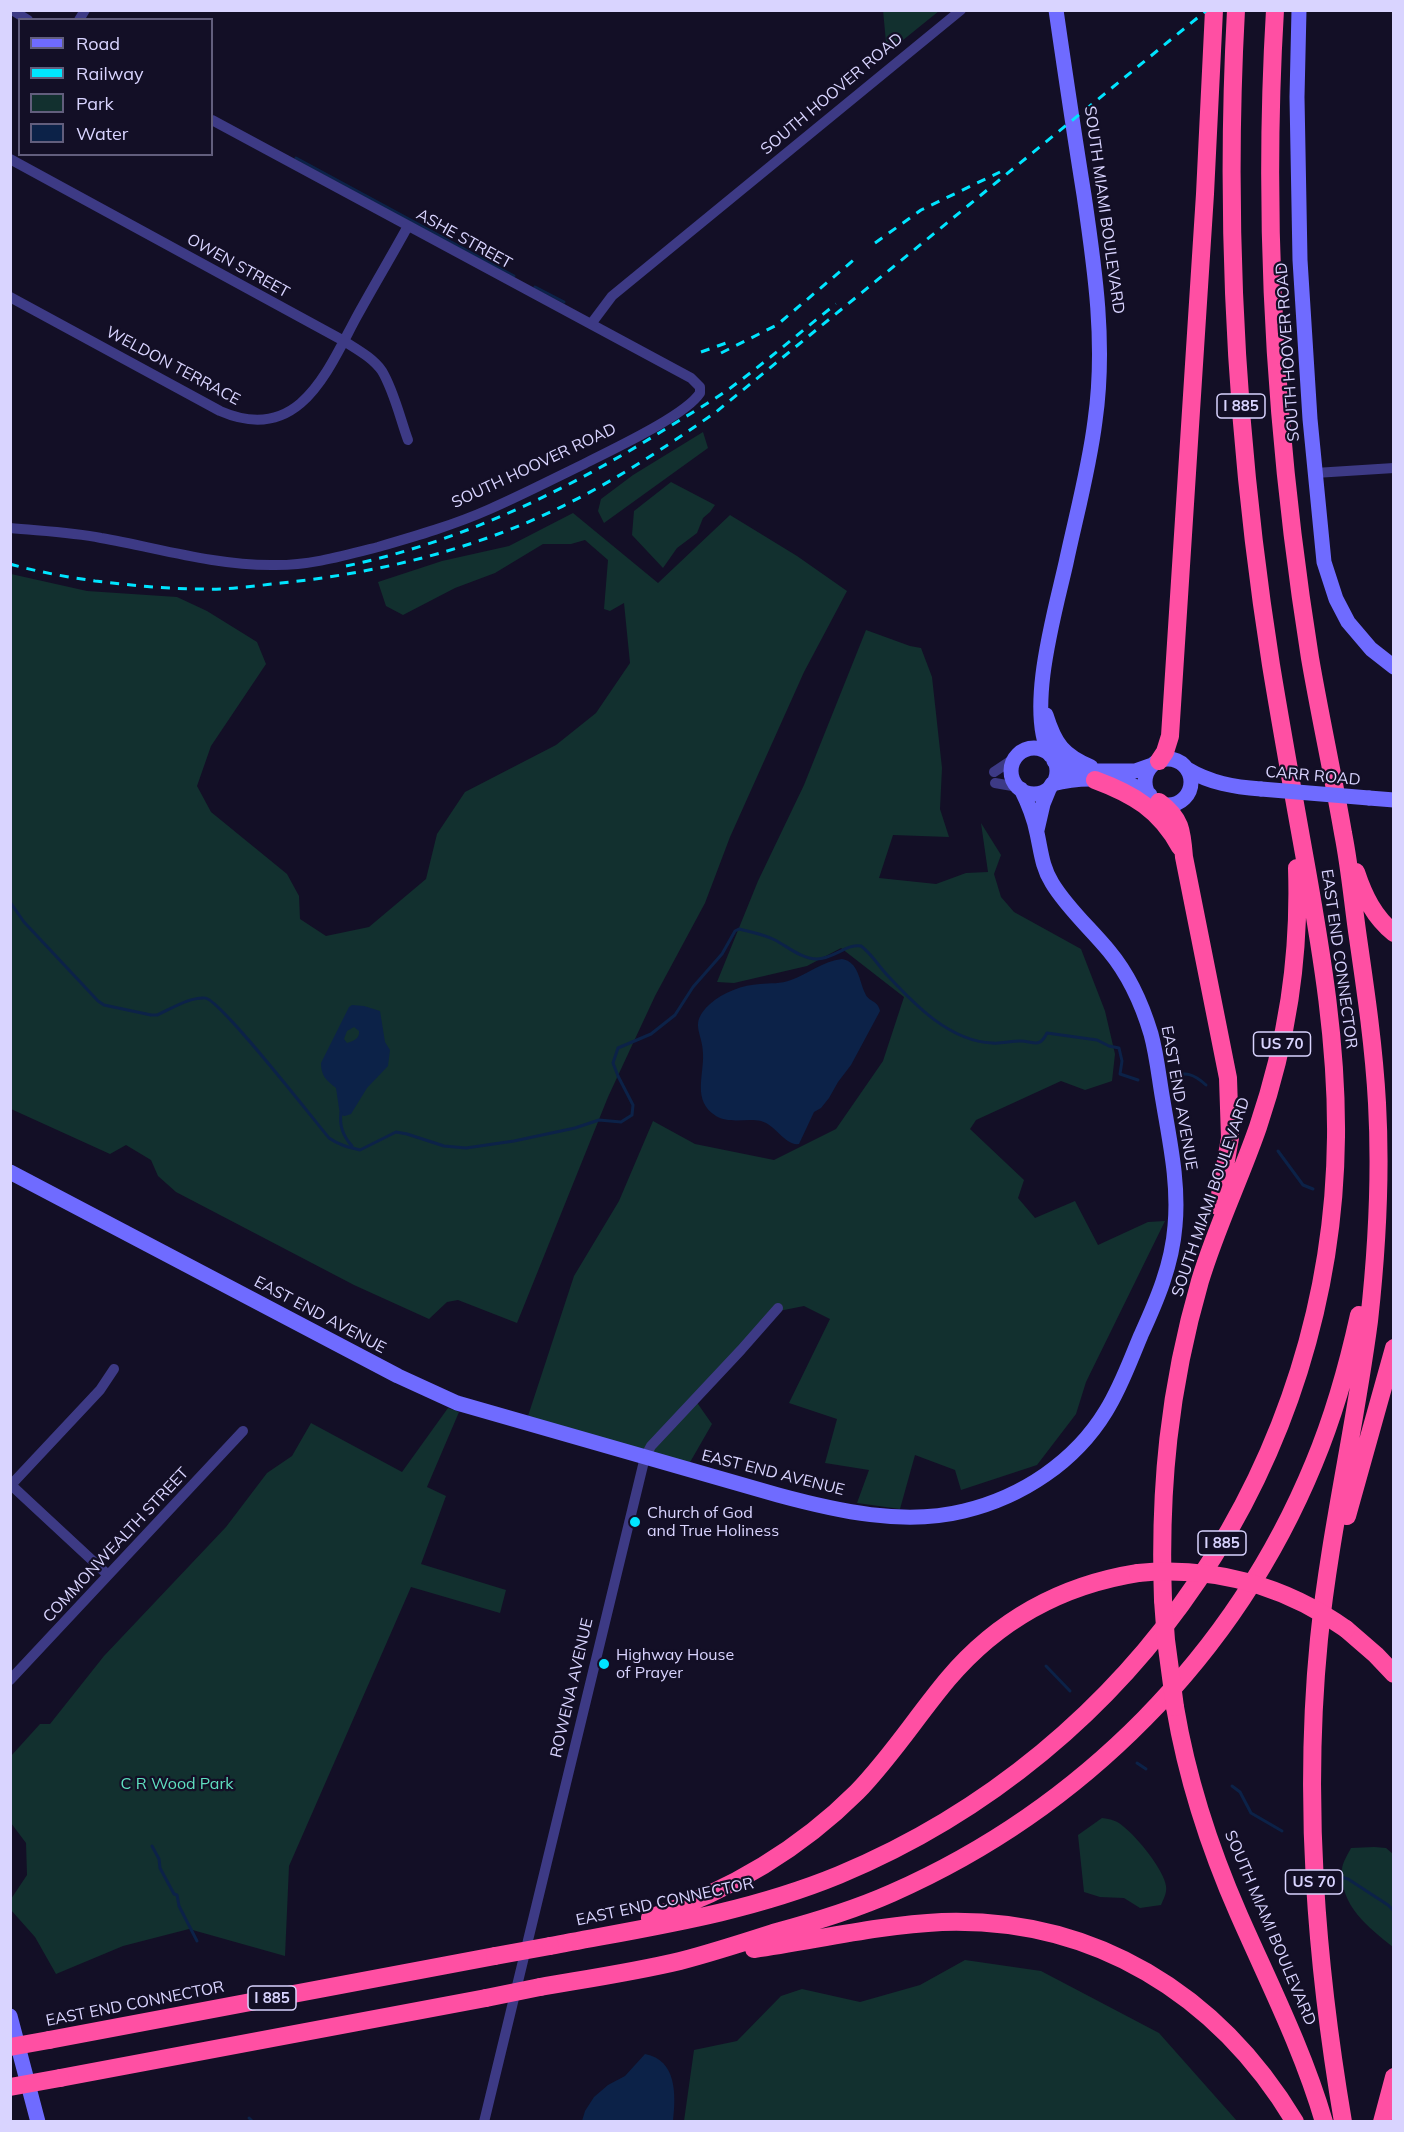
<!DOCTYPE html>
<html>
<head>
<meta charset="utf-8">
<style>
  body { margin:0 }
  #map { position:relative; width:1404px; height:2132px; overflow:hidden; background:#130f26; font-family:Mulish,sans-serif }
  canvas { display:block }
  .frame { position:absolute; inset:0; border:12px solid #d9d4ff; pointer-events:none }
  .legend { position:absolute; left:18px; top:18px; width:195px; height:138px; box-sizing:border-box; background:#130f26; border:2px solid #625e7d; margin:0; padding:8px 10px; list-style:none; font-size:18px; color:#d9d4ff }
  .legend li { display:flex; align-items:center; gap:12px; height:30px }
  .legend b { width:30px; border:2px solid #625e7d }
</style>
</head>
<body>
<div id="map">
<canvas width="1404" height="2132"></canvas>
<div class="frame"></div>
<ul class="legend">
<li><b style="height:8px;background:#6f6bff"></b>Road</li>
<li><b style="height:8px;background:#00e5ff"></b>Railway</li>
<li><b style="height:16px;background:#12302f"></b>Park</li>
<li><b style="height:16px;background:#0c2248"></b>Water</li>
</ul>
</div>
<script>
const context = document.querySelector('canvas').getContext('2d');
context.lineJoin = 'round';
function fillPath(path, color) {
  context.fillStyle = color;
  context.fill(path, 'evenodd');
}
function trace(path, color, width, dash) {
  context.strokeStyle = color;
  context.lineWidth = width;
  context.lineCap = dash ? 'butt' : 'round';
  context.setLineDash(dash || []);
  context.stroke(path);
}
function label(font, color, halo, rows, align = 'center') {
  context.font = font + ' Mulish,sans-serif';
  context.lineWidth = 4.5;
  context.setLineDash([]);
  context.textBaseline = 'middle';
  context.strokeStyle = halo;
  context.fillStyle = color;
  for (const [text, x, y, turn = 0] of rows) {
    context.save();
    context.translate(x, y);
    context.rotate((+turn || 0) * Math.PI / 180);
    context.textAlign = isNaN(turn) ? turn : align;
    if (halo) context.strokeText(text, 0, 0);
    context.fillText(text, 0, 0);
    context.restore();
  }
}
fillPath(new Path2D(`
  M883 10H939V11L887 53Z
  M703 432 708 448 604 523 598 511 601 499 633 475Z
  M671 482 715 505 710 512 703 518 697 533 677 548 663 568 632 535 634 511Z
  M573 513 658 583 730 515 797 556 847 591 804 672 730 837 705 903 655 996 608 1097 517 1323 458 1300 447 1302 429 1319 354 1285 176 1192 158 1176 151 1160 126 1145 110 1154 11 1109V574L87 591 177 597 207 611 257 642 266 664 211 746 197 786 211 812 287 874 299 896 300 919 326 936 369 927 426 879 437 834 465 792 556 745 596 713 630 663 624 603 610 611 604 609 608 560 585 540 571 544H543L495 573 455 588 403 615 386 606 378 582 442 561 509 546Z
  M866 630 910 646 921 648 932 677 942 768 940 809 949 837 893 835 879 878 936 884 966 873 988 872 981 823 1001 855 994 874 1001 897 1014 912 1081 949 1105 1011 1115 1054 1112 1081 1085 1090 1061 1081 976 1120 970 1129 1024 1180 1018 1198 1035 1218 1075 1201 1098 1245 1148 1222 1165 1221 1086 1382 1076 1414 1037 1465 961 1490 955 1470 915 1455 900 1509 857 1503 869 1470 825 1463 837 1419 789 1403 830 1319 804 1306 769 1313 693 1397 712 1424 689 1464 527 1419 574 1276 619 1201 653 1121 695 1144 774 1160 836 1129 883 1061 904 997 841 948 807 966 734 983 717 982 758 881 804 785Z
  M448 1408 459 1412 427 1487 446 1496 421 1564 506 1590 500 1613 411 1587 289 1866 285 1956 189 1929 123 1946 56 1974 35 1937 11 1910V1899L27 1875 26 1843 11 1823V1756L40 1724H50L104 1656 226 1527 267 1473 292 1456 311 1423 402 1472Z
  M1102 1818C1111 1819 1118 1821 1124 1827 1137 1837 1164 1870 1166 1886 1167 1893 1164 1898 1161 1905L1140 1908 1124 1898 1100 1897 1084 1892 1078 1835Z
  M1374 1847 1386 1848 1393 1854V1947C1368 1927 1340 1906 1342 1870 1342 1863 1348 1854 1351 1848Z
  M965 1960 1041 1971 1159 2033 1237 2121H684L694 2050 737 2041 781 1996 802 1989 860 2002 920 1985Z`), '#12302f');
fillPath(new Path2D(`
  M842 959C859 962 859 981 865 993 868 1002 878 1000 880 1011L851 1065 838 1082 829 1098 821 1108 814 1112 799 1144C785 1146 776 1125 761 1121 747 1118 729 1124 716 1116 692 1101 704 1076 703 1054 703 1032 688 1024 710 1004 723 992 743 985 760 984 770 983 781 984 791 980 808 974 823 961 842 959Z
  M352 1005 364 1006 380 1011 385 1042 390 1050 388 1066 367 1088 351 1114 345 1116 340 1115 336 1088C326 1080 321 1076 321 1063L349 1007ZM354 1027 359 1031C360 1039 353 1041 347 1043L344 1039 347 1031Z
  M645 2054C677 2060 676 2095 673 2121H582L585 2111 594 2097 608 2085 625 2076Z`), '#0c2248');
trace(new Path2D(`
  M296 158 514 276
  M535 287 564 302
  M10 902 24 922 98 1001 104 1005 151 1015H157C171 1009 189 997 205 998 219 998 313 1119 329 1138 339 1145 348 1147 360 1150L396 1132 407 1134 444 1146 466 1148 514 1141 575 1128 599 1120 621 1122 632 1115 633 1105 618 1076 613 1063 618 1048 651 1034 675 1015 693 987 722 954 735 931 739 929C751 932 763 934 775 940 788 947 802 959 817 959 833 959 848 943 861 946 872 954 879 967 889 977 916 1006 950 1041 992 1043 1001 1044 1011 1041 1020 1041 1034 1041 1039 1049 1047 1033L1097 1040 1109 1046 1119 1048 1122 1061 1120 1074 1138 1080
  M1169 1074C1187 1073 1193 1073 1206 1085
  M341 1113C339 1126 343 1136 352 1146
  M1278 1151 1303 1185 1313 1189
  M1046 1666 1070 1691
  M1137 1763 1146 1769
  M1232 1786 1240 1792 1251 1813 1282 1831
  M152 1846 159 1859 160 1868 174 1894 177 1895 179 1906 197 1941
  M1341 1877 1348 1879 1388 1905 1394 1911
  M249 2118 253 2122`), '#0c2248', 3);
trace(new Path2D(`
  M12 10 28 20
  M79 20 85 10
  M10 159 344 341C358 350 373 358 382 371 394 391 400 418 408 440
  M10 297 220 411C298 445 326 374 356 318 373 287 391 257 408 226
  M591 324 612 296 961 10
  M1315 473 1394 468
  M10 528C40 531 71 532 101 538 158 548 213 565 271 565 308 566 343 556 378 547 416 536 454 525 490 509 522 495 553 479 584 464 611 450 685 416 700 393V387L691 378 212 120
  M994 772 1015 758
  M995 783 1018 787
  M10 1484 108 1575
  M10 1486 100 1390 114 1369
  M10 1680 243 1431
  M484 2122 645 1457 651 1446 741 1350 778 1308`), '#3d3a85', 10);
trace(new Path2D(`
  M1299 10 1297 97 1300 260 1310 419 1324 562 1336 599 1348 622 1371 649 1394 667
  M1046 715C1055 744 1063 755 1091 767
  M1011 771a23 23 0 1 1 46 0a23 23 0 1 1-46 0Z
  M1050 755C1026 710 1055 612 1066 563 1076 516 1089 469 1095 421 1106 345 1095 270 1084 195 1074 133 1065 72 1056 10
  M1145 782a23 23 0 1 1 46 0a23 23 0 1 1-46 0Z
  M1054 761 1067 768 1081 771H1135L1152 765
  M1187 769C1210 783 1234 787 1261 789
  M1052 784C1081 776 1126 776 1150 795
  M1369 798 1394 800
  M1037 830 1043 804 1050 787
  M10 1172 398 1376 457 1403 778 1495C837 1511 904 1526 964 1511 1022 1497 1075 1462 1106 1411 1121 1387 1130 1361 1141 1335 1157 1300 1172 1265 1175 1226 1179 1184 1170 1143 1163 1101 1159 1079 1157 1056 1151 1034 1142 1004 1129 975 1109 951 1090 928 1067 908 1052 883 1042 867 1041 851 1037 833 1034 818 1028 803 1021 789
  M10 2016 38 2122`), '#6f6bff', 15);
trace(new Path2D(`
  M1275 10C1262 226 1276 445 1310 658 1320 716 1333 775 1343 833 1350 868 1353 904 1358 938 1366 993 1374 1048 1377 1103 1381 1175 1377 1249 1369 1321 1355 1428 1330 1532 1319 1639 1303 1801 1316 1962 1343 2122
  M1159 761 1165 752 1170 736 1205 194 1214 10
  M1095 780C1133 794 1160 810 1180 847
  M1159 802C1181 818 1182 831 1184 857L1228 1078 1230 1138 1218 1206
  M1356 872C1364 896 1374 917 1394 933
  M1347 1516 1394 1348
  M1163 1600C1159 1489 1169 1388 1200 1281 1216 1228 1240 1179 1258 1127 1287 1041 1300 959 1297 868
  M1346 1629 1376 1655 1394 1674
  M1175 1707C1187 1778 1210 1849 1239 1915 1269 1983 1303 2050 1324 2122
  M650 1918C729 1891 798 1851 857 1792 891 1757 917 1716 948 1679 998 1620 1062 1585 1138 1573
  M550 1946C649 1927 744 1914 839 1875 1137 1751 1333 1459 1336 1137 1337 1045 1322 955 1306 865 1294 798 1282 732 1271 665 1237 449 1224 229 1236 10
  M754 1949C816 1940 880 1925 942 1922 1094 1917 1218 1994 1295 2122
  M540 1987C586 1979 634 1972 680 1961 711 1953 742 1943 773 1933 814 1922 854 1910 892 1893 1082 1809 1235 1655 1314 1463 1334 1415 1348 1365 1359 1315
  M49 2040 495 1956
  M60 2078 486 1998
  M1382 2122 1394 2077`), '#ff4fa3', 18);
trace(new Path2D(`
  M875 243 921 210 1000 172
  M701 352 729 342
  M721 353 777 325 856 258
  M10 564C38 572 67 577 95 581 130 585 165 589 200 589 227 590 254 586 281 583 379 573 477 549 565 505 618 479 667 446 716 412L1207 10
  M346 566C461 542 568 490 667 428 688 415 709 403 729 389 766 362 800 332 836 304`), '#00e5ff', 3, [9, 8]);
trace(new Path2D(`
  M1261 789 1369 798`), '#6f6bff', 15);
trace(new Path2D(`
  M1138 1573C1213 1566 1284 1585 1346 1629
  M1163 1600 1166 1640 1175 1707
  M495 1956 550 1946
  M486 1998 540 1987
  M10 2047 49 2040
  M10 2087 60 2078`), '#ff4fa3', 18);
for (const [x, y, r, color] of [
  [635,1522,6,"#00e5ff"],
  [604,1664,6,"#00e5ff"]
]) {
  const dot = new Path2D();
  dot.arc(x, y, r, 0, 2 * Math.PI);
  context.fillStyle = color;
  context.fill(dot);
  trace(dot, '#130f26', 2);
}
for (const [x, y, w] of [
  [1241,406,48],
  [1282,1044,57],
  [1222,1543,48],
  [1314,1882,57],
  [272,1998,48]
]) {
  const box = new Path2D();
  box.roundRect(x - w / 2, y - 12, w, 24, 4.5);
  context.fillStyle = '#130f26';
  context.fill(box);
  trace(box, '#d9d4ff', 1.5);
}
label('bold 15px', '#d9d4ff', null, [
  ["I 885",1241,406],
  ["US 70",1282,1044],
  ["I 885",1222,1543],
  ["US 70",1314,1882],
  ["I 885",272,1998]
]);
label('16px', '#d9d4ff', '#130f26', [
  ["SOUTH HOOVER ROAD",832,94,-40],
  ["SOUTH MIAMI BOULEVARD",1104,210,82],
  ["ASHE STREET",464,239,29],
  ["OWEN STREET",238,266,29],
  ["SOUTH HOOVER ROAD",1288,352,-94],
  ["WELDON TERRACE",173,366,28],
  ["SOUTH HOOVER ROAD",534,466,-25],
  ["CARR ROAD",1313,776,5],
  ["EAST END CONNECTOR",1339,959,82],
  ["EAST END AVENUE",1179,1098,80],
  ["SOUTH MIAMI BOULEVARD",1211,1197,-71],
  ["EAST END AVENUE",320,1315,28],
  ["EAST END AVENUE",773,1473,14],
  ["COMMONWEALTH STREET",116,1545,-47],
  ["ROWENA AVENUE",572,1688,-77],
  ["EAST END CONNECTOR",665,1902,-12],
  ["SOUTH MIAMI BOULEVARD",1270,1928,67],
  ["EAST END CONNECTOR",135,2004,-11]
]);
label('16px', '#d9d4ff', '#130f26', [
  ["Church of God",647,1513],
  ["and True Holiness",647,1531],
  ["Highway House",616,1655],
  ["of Prayer",616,1673]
], 'left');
label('16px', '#5fe0c0', '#130f26', [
  ["C R Wood Park",177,1784]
]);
</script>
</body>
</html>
